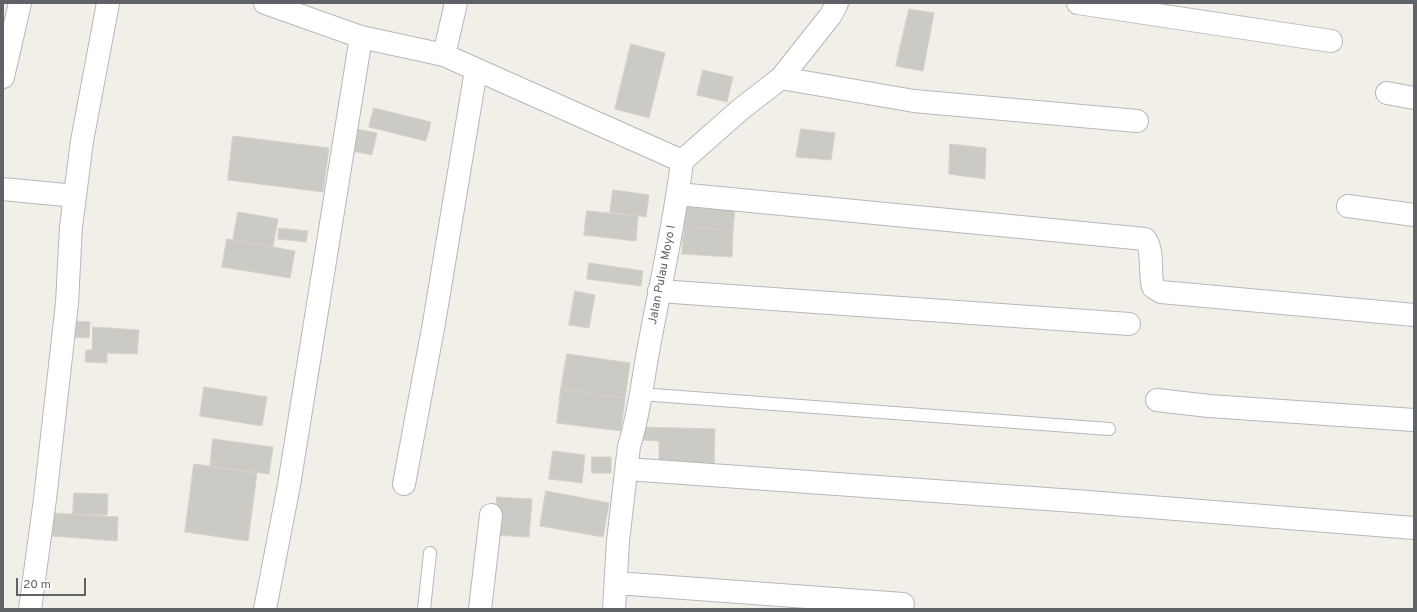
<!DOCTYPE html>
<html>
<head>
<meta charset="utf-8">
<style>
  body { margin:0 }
  #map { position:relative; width:1417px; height:612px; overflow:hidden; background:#f1efe8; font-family:Overpass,sans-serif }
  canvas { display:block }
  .frame { position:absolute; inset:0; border:4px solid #5f6368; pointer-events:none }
  .scale { position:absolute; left:16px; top:578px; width:70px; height:18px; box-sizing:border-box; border:2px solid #5f6368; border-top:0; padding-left:5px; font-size:12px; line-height:14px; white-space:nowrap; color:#5f6368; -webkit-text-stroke:3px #fff; paint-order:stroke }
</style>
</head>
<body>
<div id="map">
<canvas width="1417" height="612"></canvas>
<div class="frame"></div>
<div class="scale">20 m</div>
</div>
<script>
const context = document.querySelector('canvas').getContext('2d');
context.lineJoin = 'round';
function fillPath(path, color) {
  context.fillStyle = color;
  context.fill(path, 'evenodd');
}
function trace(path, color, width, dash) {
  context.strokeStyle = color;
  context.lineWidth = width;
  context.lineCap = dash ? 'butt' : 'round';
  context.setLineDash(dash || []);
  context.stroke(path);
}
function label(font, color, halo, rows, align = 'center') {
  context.font = font + ' Overpass,sans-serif';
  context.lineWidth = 3.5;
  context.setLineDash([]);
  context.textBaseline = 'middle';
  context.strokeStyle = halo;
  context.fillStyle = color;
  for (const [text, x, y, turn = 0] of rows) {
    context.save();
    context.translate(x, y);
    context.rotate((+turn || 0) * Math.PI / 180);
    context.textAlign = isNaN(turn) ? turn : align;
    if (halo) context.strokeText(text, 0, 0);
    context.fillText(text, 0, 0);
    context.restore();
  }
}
const building = new Path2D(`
  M909 9 934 13 923 71 896 66Z
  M631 44 665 53 649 118 615 109Z
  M703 70 733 77 727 102 697 95Z
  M374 108 431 122 426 141 369 127Z
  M351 128 377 133 372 155 347 150Z
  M801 129 835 133 831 160 796 157Z
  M233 136 329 148 323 192 228 180Z
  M950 144 986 148 985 179 949 174Z
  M613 190 649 195 646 217 610 212Z
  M685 205 735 208 733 230 684 227Z
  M587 211 638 216 636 241 584 235Z
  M238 212 278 219 273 247 233 240Z
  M684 227 733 230 732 257 682 254Z
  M279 228 308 231 306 242 278 239Z
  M227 239 295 251 290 278 222 267Z
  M589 263 643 271 641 286 587 279Z
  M575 291 595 295 589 328 569 325Z
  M72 321 90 322 89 338 71 337Z
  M93 327 139 330 137 354 107 353V363L85 362 86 350H92Z
  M567 354 630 363 625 398 561 389Z
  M204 387 267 397 262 426 200 416Z
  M561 389 625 398 621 431 557 423Z
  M642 427 715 429 714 464 659 463V441L642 440Z
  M213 439 273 447 269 474 210 466Z
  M553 451 585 455 582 483 549 479Z
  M592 457H611V473H592Z
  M194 464 257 473 248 541 185 532Z
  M546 491 609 503 603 537 540 526Z
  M74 493 108 494 107 515 73 514Z
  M497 497 532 499 529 537 495 535Z
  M53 513 118 517 117 541 52 536Z`);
fillPath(building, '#cccac5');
trace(building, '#d6d1c6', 1);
const lane = new Path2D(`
  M640 394 1109 429
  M424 609 430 553`);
const street = new Path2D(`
  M265 3 361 37 444 55 682 161
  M1078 3 1331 41
  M444 55 456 3
  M3 77 20 3
  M781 78 914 101 1137 121
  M1387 93 1414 98
  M3 189 75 196
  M678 194 1145 239C1154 249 1149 273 1153 287L1161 292 1414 315
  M1348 206 1414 215
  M659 291 1129 324
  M1157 400 1209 406 1414 420
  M627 469C889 487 1152 506 1414 528
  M404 484 434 323 476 70
  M616 583 903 604
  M30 609 45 499 67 303 71 227 82 141 108 3
  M265 609 289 485 361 37
  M480 609 491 515
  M614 609 618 541 629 446C640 413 643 375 650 341 661 281 675 222 682 161L741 109 781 78 831 15 837 3`);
trace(lane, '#b5b8bc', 14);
trace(street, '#b5b8bc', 24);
trace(lane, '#fff', 12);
trace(street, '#fff', 22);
label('12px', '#5f6368', '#fff', [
  ["Jalan Pulau Moyo I",663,275,-79]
]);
</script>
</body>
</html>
